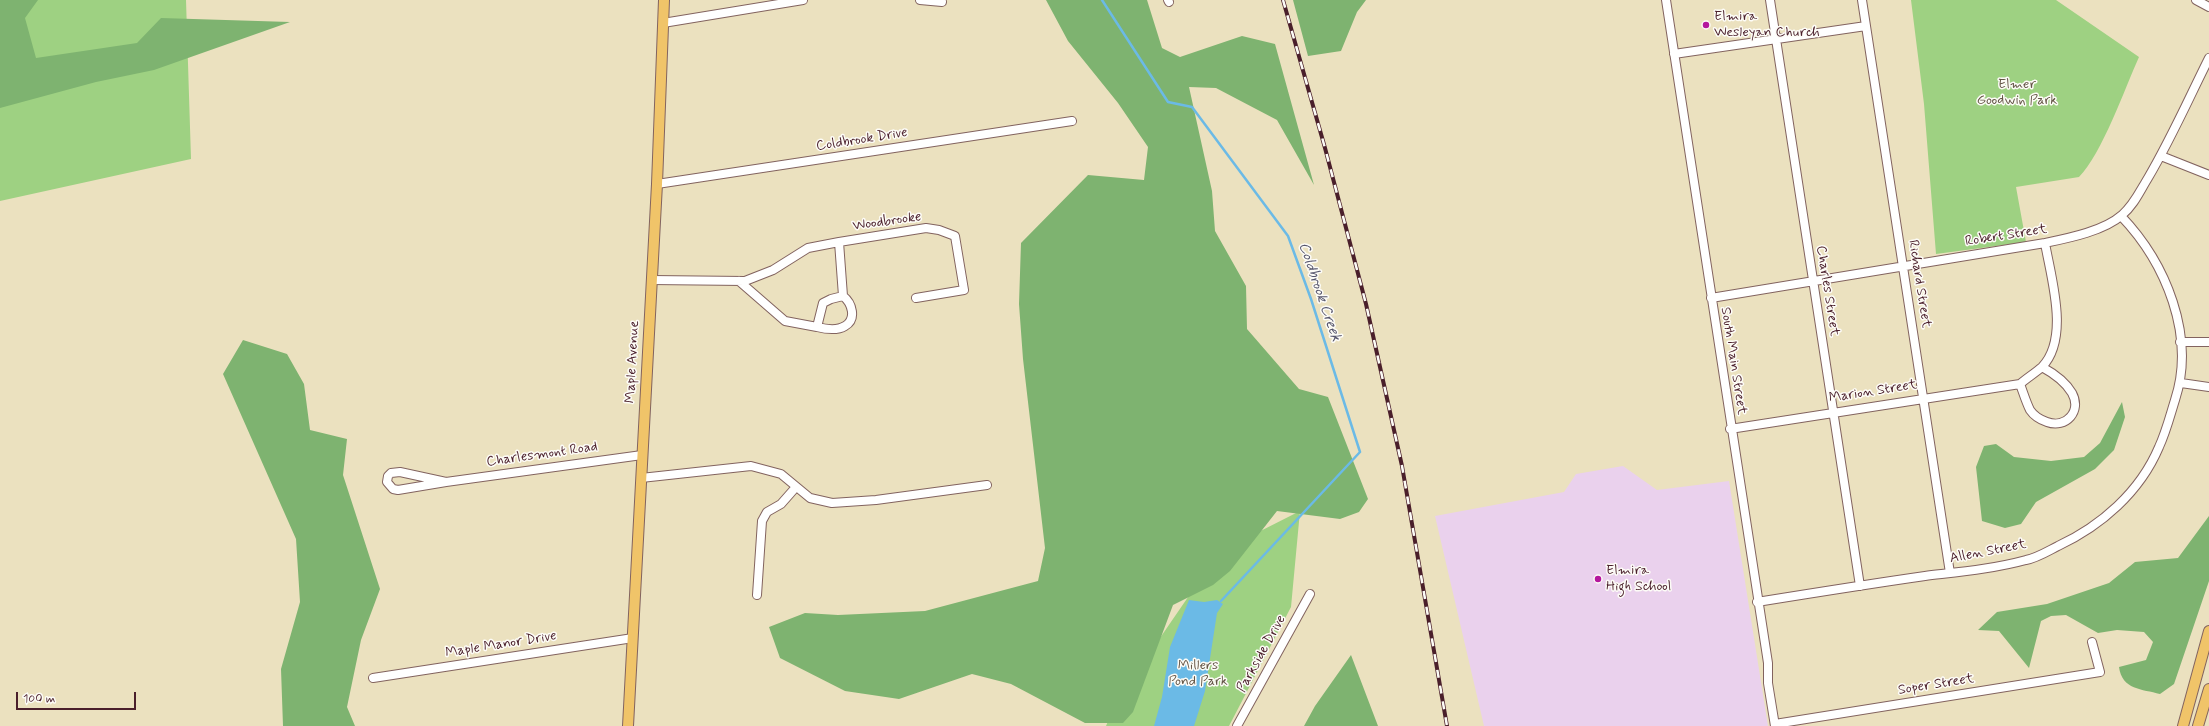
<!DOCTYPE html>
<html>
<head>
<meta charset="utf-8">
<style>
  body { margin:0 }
  #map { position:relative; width:2209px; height:726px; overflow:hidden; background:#ebe1bf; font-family:Mynerve,sans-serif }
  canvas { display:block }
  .scale { position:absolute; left:16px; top:692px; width:120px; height:18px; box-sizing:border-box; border:2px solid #4a1f2b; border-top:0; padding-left:5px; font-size:12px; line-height:14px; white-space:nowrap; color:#4a1f2b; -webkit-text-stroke:3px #fdfcf7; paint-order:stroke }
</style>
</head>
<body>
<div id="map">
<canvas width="2209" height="726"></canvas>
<div class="scale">100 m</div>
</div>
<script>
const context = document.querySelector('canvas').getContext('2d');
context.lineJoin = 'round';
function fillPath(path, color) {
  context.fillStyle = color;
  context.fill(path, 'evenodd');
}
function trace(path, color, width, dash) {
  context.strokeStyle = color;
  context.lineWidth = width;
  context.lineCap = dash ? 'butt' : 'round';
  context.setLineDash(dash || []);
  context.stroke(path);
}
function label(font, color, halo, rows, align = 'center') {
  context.font = font + ' Mynerve,sans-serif';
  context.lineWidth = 3;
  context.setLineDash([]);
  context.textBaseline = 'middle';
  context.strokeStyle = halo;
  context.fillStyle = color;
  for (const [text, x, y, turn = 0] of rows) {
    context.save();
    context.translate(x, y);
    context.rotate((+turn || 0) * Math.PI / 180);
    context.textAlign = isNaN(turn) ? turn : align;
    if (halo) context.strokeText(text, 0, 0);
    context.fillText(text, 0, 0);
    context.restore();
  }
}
fillPath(new Path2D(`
  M1623 466 1657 490 1729 481 1768 726H1484L1435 516 1564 492 1576 474Z`), '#ead1ed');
fillPath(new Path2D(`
  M0 0H186L191 159 0 201Z
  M1911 0H2056L2139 57C2125 88 2102 154 2079 177L2016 187 2026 242 1936 254 1924 104Z
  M1300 511 1291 607 1229 726H1106L1116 702 1219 552Z`), '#9ed182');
fillPath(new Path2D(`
  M0 0H38L25 18 36 58 137 43 161 18 290 22 154 70 96 82 0 108Z
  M1046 0H1147L1162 48 1180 57 1242 36 1275 44 1314 185 1277 120 1216 88 1189 87 1212 191 1215 231 1246 286 1247 329 1299 389 1328 397 1368 499 1359 512 1340 519 1277 511 1230 571 1213 585 1173 605 1133 712 1123 723H1085L1011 684 972 674 899 699 845 691 780 658 769 627 805 613 838 615 925 611 1038 581 1045 548 1023 359 1019 304 1021 243 1088 175 1144 180 1148 147 1118 103 1068 41Z
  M1293 0H1366L1357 12 1341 51 1308 56Z
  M243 340 287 354 304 384 310 430 347 439 343 475 380 589 361 640 347 707 355 726H283L281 669 300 602 296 539 223 374Z
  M2122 402 2125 417 2114 450 2095 469 2036 502 2021 524 2005 528 1982 521 1976 467 1984 446 1996 444 2014 457 2051 461 2084 457 2100 443Z
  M2209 516V581L2174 684 2160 694C2142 689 2122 690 2119 667L2146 660 2153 642 2144 632 2117 630 2098 633 2066 615 2051 616 2041 621 2029 668 1999 631 1978 630 1997 612 2047 604 2109 583 2135 562 2178 558Z
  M1351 655 1378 726H1304L1315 706Z`), '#7eb370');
fillPath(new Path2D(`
  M1189 600 1204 602 1217 600 1223 604 1217 613 1205 691 1194 726H1154L1162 697 1170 647Z`), '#6bbae6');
trace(new Path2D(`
  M1102 0 1168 102 1192 107 1288 236 1311 299 1360 452 1221 601`), '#6bbae6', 2.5);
const minor = new Path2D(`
  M920 0 942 2
  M1168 0 1169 2
  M1666 0 1768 663V683L1775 726
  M1770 0 1860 586
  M1862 0 1950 573
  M2196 0 2209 7
  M663 23 803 0
  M1674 54 1866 26
  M2161 156 2209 175
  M657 184 1072 121
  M839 242 926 228 939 230 955 236 964 290 916 298
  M651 280 745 281 773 270 808 248 839 242 843 296 831 299 823 303 817 327 785 321 739 281
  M1711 298 2045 243C2069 238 2104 231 2122 215 2134 205 2140 191 2148 178 2171 139 2189 98 2209 58
  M817 327C825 329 837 331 845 326 857 319 852 303 843 296
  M2180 342H2209
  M2181 383 2209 387
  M2020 384C2023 392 2026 402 2030 410 2034 416 2041 420 2047 422 2066 429 2082 411 2072 393 2065 381 2053 373 2042 367
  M1730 429 2020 384C2027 378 2035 373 2042 367 2070 338 2051 278 2045 243
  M641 478 751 466 781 474 810 498 832 503 876 500 987 485
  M446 482 398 490 393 489 387 482 388 476 391 473 400 472 446 482 642 455
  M757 595 762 521 767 512 781 504 796 487
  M1757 602C1813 593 1869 584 1925 576 1958 572 1993 569 2026 560 2037 558 2048 551 2058 546 2101 526 2140 492 2159 447 2166 432 2170 416 2175 400 2196 336 2166 263 2121 216
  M373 678 633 638
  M1775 724 2100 672 2092 642
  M1237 726 1310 594`);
const major = new Path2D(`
  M628 726 657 184 664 0
  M2183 726 2209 631
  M2198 726 2209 689`);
trace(minor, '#82635f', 10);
trace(major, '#82635f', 12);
trace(minor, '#fff', 8);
trace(major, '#f0c469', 10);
const rail = new Path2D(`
  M1283 0 1325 148 1366 304 1402 466 1447 726`);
trace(rail, '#4a1f2b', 4);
trace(rail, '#fdfcf7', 2.5, [8]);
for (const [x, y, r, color] of [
  [1706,25,4,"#b5179e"],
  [1598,579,4,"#b5179e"]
]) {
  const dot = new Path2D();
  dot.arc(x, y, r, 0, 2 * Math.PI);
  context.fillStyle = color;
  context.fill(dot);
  trace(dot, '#fdfcf7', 1.5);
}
label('14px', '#4a1f2b', '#fdfcf7', [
  ["Elmira",1714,17],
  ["Wesleyan Church",1714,33],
  ["Elmira",1606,571],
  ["High School",1606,587]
], 'left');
label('14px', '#635445', '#fdfcf7', [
  ["Elmer",2017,85],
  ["Goodwin Park",2017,101],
  ["Millers",1198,666],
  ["Pond Park",1198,682]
]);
label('14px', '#4a1f2b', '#fdfcf7', [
  ["Coldbrook Drive",862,140,-9],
  ["Woodbrooke",887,222,-8],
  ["Robert Street",2006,236,-9],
  ["Richard Street",1919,284,81],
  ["Charles Street",1827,291,81],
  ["South Main Street",1733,361,81],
  ["Maple Avenue",633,362,-87],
  ["Marion Street",1873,392,-9],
  ["Charlesmont Road",542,455,-8],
  ["Allen Street",1988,552,-11],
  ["Maple Manor Drive",501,645,-9],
  ["Parkside Drive",1262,654,-61],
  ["Soper Street",1936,685,-9]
]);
label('italic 15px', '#56556c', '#fdfcf7', [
  ["Coldbrook Creek",1319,292,71]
]);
</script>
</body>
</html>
